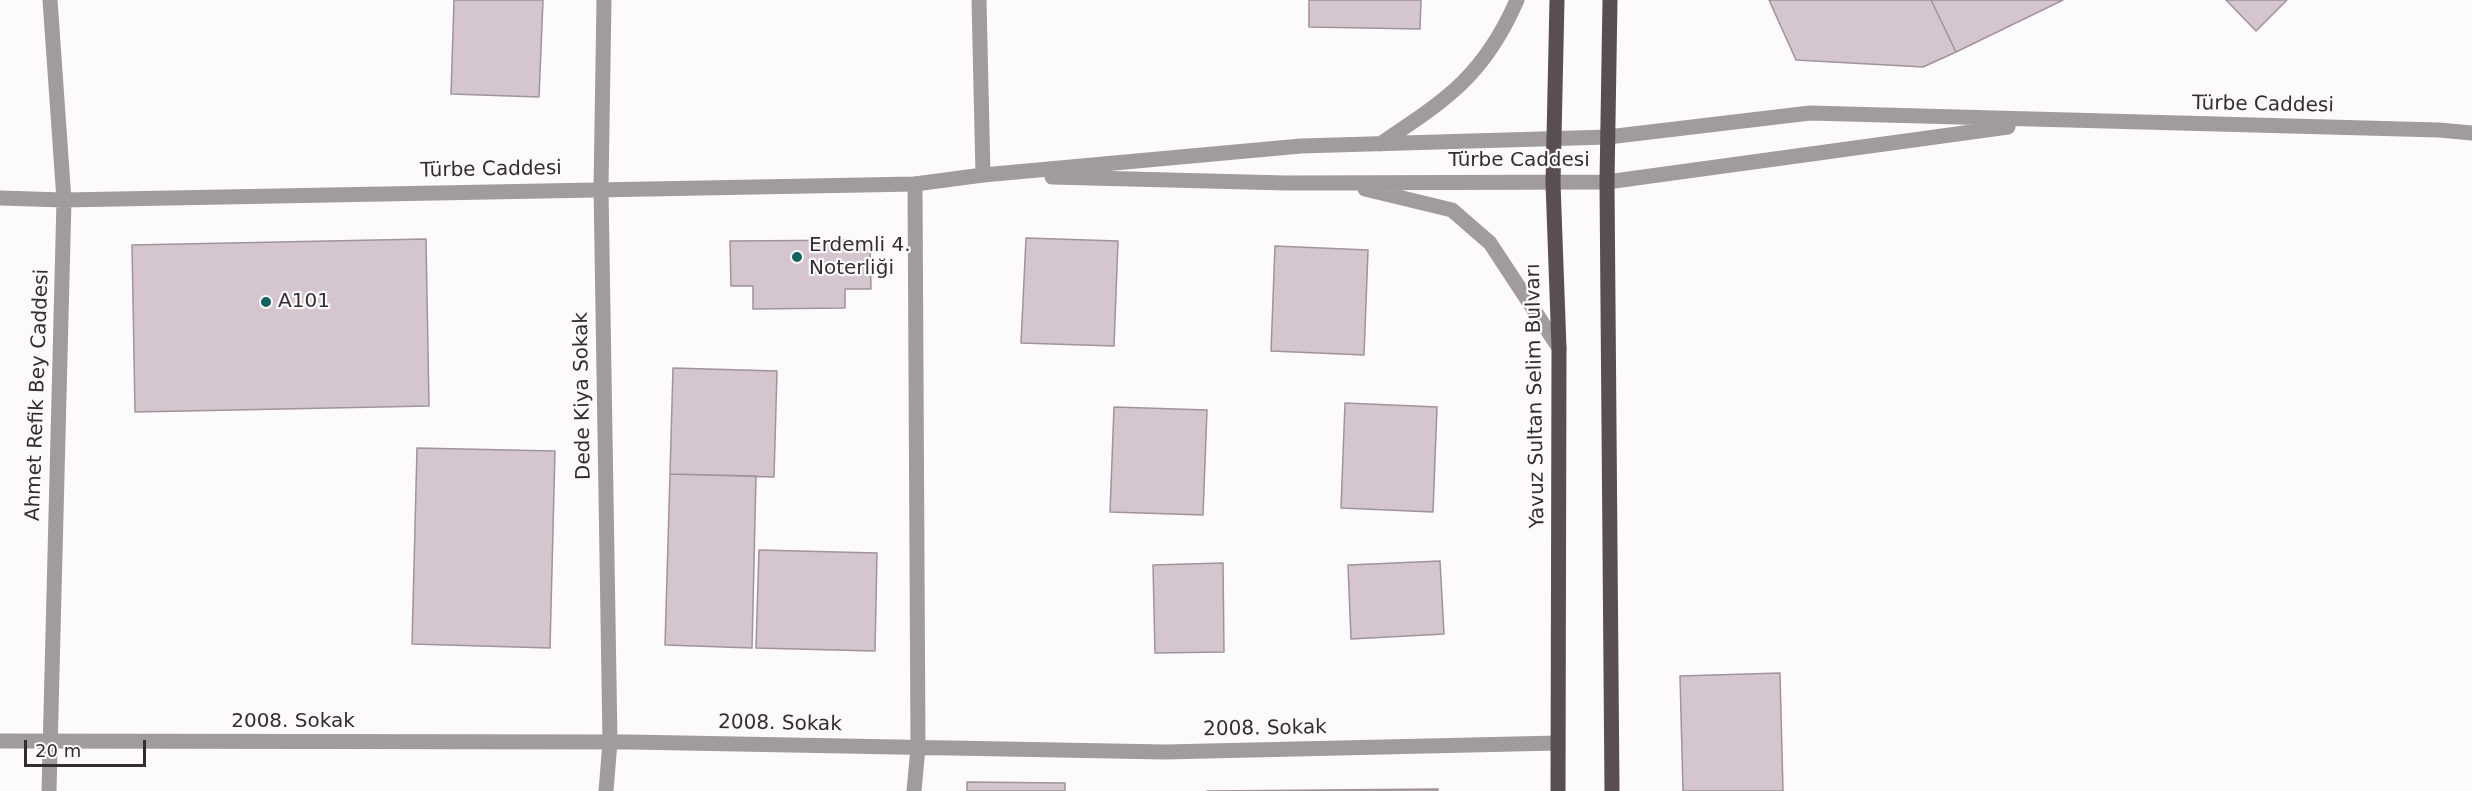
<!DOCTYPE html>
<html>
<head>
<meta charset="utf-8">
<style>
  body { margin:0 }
  #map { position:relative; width:2472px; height:791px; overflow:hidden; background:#fdfafc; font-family:"DejaVu Sans",sans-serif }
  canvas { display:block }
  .scale { position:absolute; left:24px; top:740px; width:122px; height:27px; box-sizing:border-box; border:3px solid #332d31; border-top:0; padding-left:8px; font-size:18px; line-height:21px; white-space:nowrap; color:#332d31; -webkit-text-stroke:4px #fdfafc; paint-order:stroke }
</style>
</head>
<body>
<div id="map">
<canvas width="2472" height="791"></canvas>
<div class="scale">20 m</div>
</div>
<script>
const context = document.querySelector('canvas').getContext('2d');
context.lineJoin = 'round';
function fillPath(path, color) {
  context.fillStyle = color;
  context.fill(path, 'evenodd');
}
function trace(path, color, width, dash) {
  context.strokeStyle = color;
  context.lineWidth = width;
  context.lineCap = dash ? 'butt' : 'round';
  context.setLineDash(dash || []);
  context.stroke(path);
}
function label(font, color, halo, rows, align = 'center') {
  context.font = font + ' "DejaVu Sans",sans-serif';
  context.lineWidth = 4.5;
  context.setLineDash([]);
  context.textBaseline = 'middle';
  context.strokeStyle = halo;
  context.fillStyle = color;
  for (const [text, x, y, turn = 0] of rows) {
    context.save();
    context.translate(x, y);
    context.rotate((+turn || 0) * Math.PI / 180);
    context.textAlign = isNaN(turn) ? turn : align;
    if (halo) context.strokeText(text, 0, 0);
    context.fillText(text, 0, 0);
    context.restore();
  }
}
const building = new Path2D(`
  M454 0H543L539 97 451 94Z
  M1309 0H1421L1420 29 1309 27Z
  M1769 0H1931L1956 52 1923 67 1796 60Z
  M1931 0H2063L1956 52Z
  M2226 0H2287L2256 31Z
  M1026 238 1118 241 1114 346 1021 343Z
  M426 239 429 406 135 412 132 245Z
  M870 240 871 289H845V308L753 309V286H731L730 241Z
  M1275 246 1368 250 1364 355 1271 351Z
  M673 368 777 371 774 477 670 474Z
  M1345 403 1437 407 1433 512 1341 508Z
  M1114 407 1207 410 1203 515 1110 512Z
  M417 448 555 451 550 648 412 644Z
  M670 474 756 476 752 648 665 645Z
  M759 550 877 553 875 651 756 648Z
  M1440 561 1444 634 1351 639 1348 565Z
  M1223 563 1224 652 1155 653 1153 565Z
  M1780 673 1783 791H1683L1680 676Z
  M967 782 1065 783V791H967Z
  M1438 789V791H1207Z`);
fillPath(building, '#d4c5ce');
trace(building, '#a1939b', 1.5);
trace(new Path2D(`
  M604 0 601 188 610 742 606 791
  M979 0 983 175
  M0 741 630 742 1165 752 1558 743
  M914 791 918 748 915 184`), '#a19b9f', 15);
trace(new Path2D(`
  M1380 144C1446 100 1484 76 1517 0
  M1052 177 1286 183 1607 182 2008 127
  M1365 189 1452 210 1490 243 1559 348
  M0 198 64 200 915 184 983 175 1301 146 1608 137 1810 113 2439 130 2472 133
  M49 791 64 200 50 0`), '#a19b9f', 15);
trace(new Path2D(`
  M1557 0 1553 183 1559 348 1558 791
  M1610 0 1607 182 1612 791`), '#594e54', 15);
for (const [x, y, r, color] of [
  [797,257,6,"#126260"],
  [266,302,6,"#126260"]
]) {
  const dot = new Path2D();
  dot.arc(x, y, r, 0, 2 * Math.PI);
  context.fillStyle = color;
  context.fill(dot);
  trace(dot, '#fdfafc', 2);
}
label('20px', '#332d31', '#fdfafc', [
  ["Türbe Caddesi",2263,105,1],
  ["Türbe Caddesi",1519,161],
  ["Türbe Caddesi",491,170,-1],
  ["Ahmet Refik Bey Caddesi",38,395,-88],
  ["Dede Kiya Sokak",583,396,-91],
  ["Yavuz Sultan Selim Bulvarı",1536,396,-91],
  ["2008. Sokak",293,722],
  ["2008. Sokak",780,724,1],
  ["2008. Sokak",1265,729,-1]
]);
label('20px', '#332d31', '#fdfafc', [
  ["Erdemli 4.",809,246],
  ["Noterliği",809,269],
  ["A101",278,302]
], 'left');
</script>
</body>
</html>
